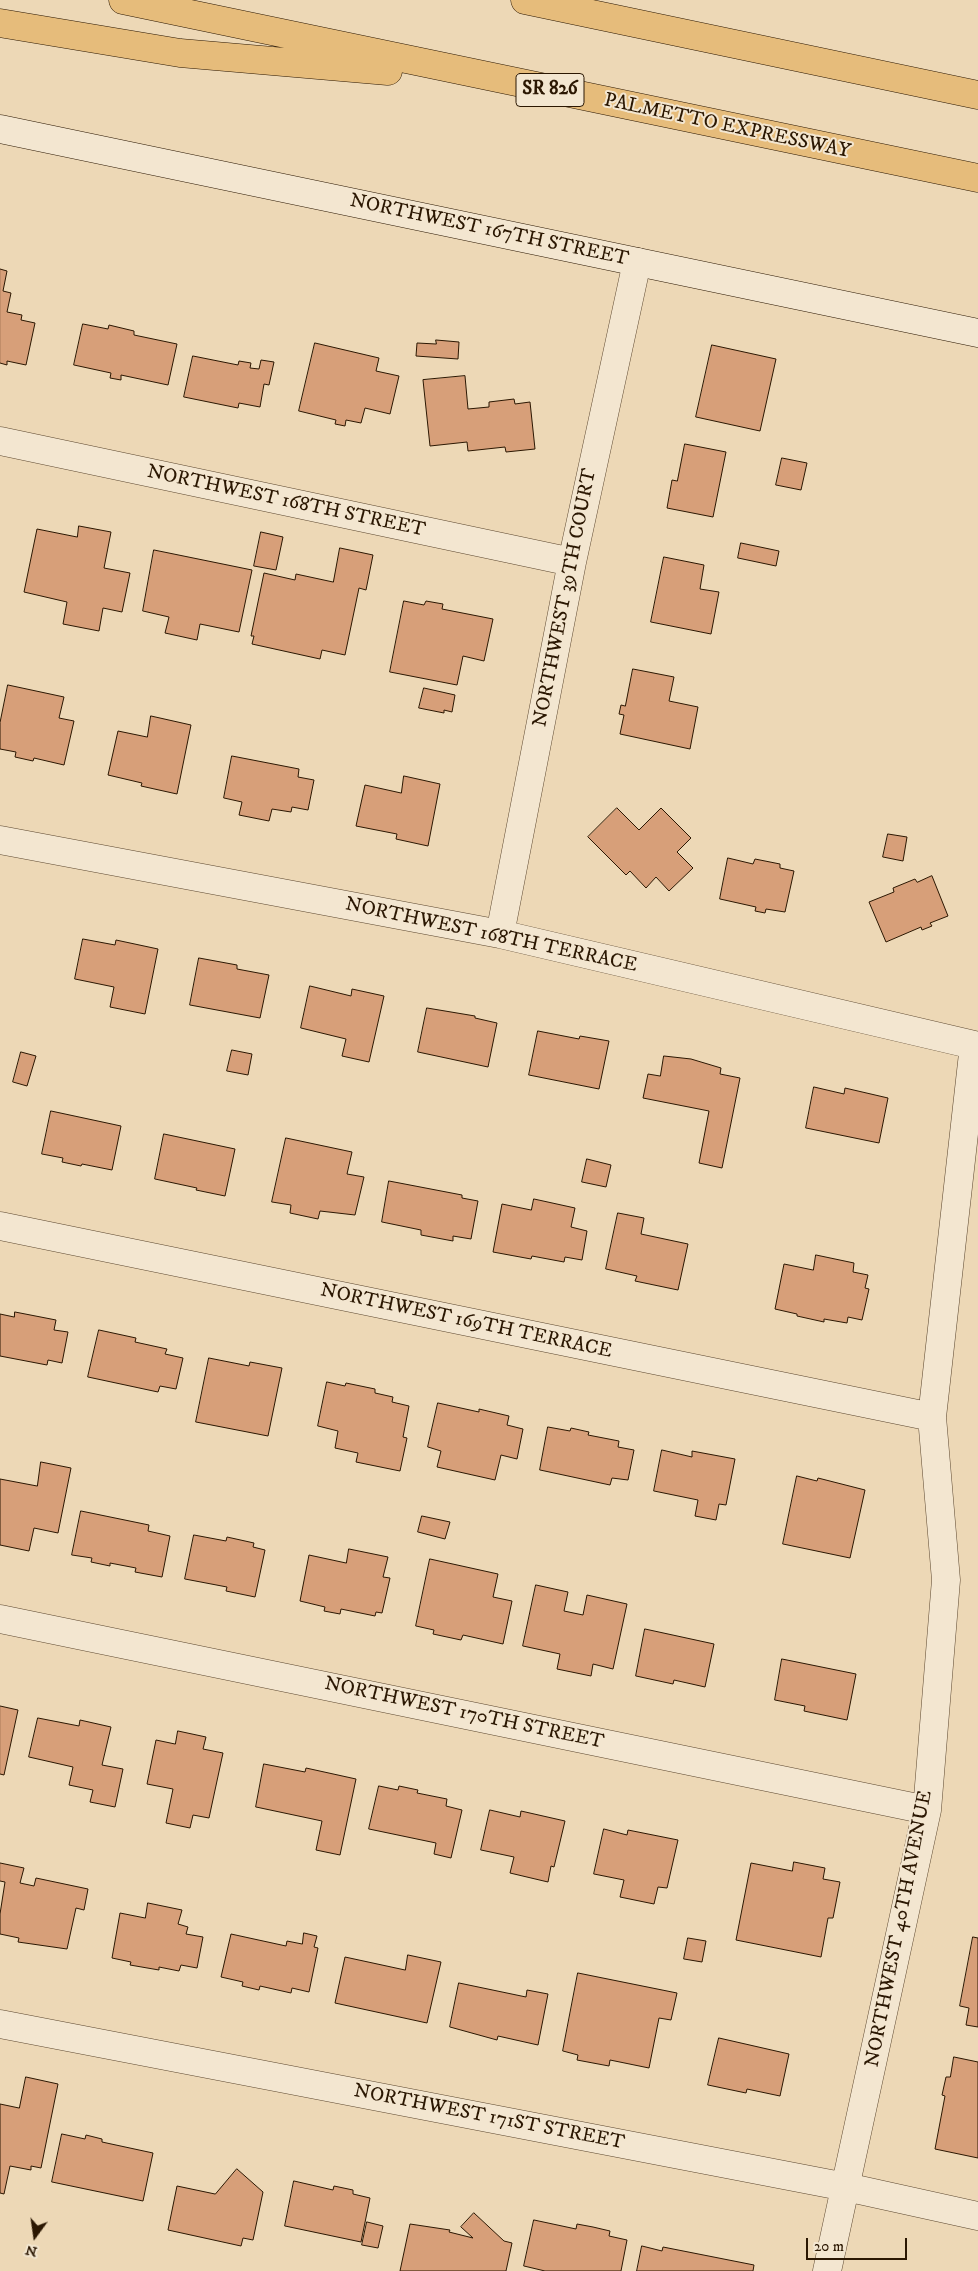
<!DOCTYPE html>
<html>
<head>
<meta charset="utf-8">
<style>
  body { margin:0 }
  #map { position:relative; width:978px; height:2271px; overflow:hidden; background:#edd8b6; font-family:"IM FELL DW Pica",serif }
  canvas { display:block }
  .north { position:absolute; left:10px; top:2211px; width:50px; height:50px; -webkit-text-stroke:4px #f3e6d0; paint-order:stroke; rotate:194deg; font-size:14px; font-weight:700; line-height:20px; text-align:center; color:#2b1702 }
  .north::after { content:''; display:block; margin:auto; width:18px; height:22px; background:#2b1702; clip-path:polygon(50% 0,100% 100%,50% 72%,0 100%) }
  .scale { position:absolute; left:806px; top:2238px; width:101px; height:22px; box-sizing:border-box; border:2px solid #2b1702; border-top:0; padding-left:6px; font-size:15px; line-height:18px; white-space:nowrap; color:#2b1702; -webkit-text-stroke:4px #f3e6d0; paint-order:stroke }
</style>
</head>
<body>
<div id="map">
<canvas width="978" height="2271"></canvas>
<div class="north">N</div>
<div class="scale">20 m</div>
</div>
<script>
const context = document.querySelector('canvas').getContext('2d');
context.lineJoin = 'round';
function fillPath(path, color) {
  context.fillStyle = color;
  context.fill(path, 'evenodd');
}
function trace(path, color, width, dash) {
  context.strokeStyle = color;
  context.lineWidth = width;
  context.lineCap = dash ? 'butt' : 'round';
  context.setLineDash(dash || []);
  context.stroke(path);
}
function label(font, color, halo, rows, align = 'center') {
  context.font = font + ' "IM FELL DW Pica",serif';
  context.lineWidth = 4;
  context.setLineDash([]);
  context.textBaseline = 'middle';
  context.strokeStyle = halo;
  context.fillStyle = color;
  for (const [text, x, y, turn = 0] of rows) {
    context.save();
    context.translate(x, y);
    context.rotate((+turn || 0) * Math.PI / 180);
    context.textAlign = isNaN(turn) ? turn : align;
    if (halo) context.strokeText(text, 0, 0);
    context.fillText(text, 0, 0);
    context.restore();
  }
}
const building = new Path2D(`
  M0 269 7 271 3 291 11 293 7 312 22 315 21 320 35 323 26 365 7 361V365L0 363Z
  M83 324 108 329 109 325 134 331V335L177 344 168 385 121 375V380L110 378 111 373 74 365Z
  M436 340 459 342 458 359 416 356 417 343 436 344Z
  M315 343 379 358 376 371 399 376 390 414 365 408 361 423 346 420 345 426 335 424 336 420 299 411Z
  M712 345 776 359 760 431 696 417Z
  M193 356 238 365 239 361 251 363 250 368 259 369 261 360 274 362 269 385 264 384 260 407 239 403 238 408 184 397Z
  M465 376 468 409 489 407V402L514 399 515 404 530 402 535 449 506 452 505 447 468 451 467 442 430 446 423 380Z
  M685 444 726 452 713 517 667 508 672 480 677 481Z
  M782 458 807 463 801 490 776 485Z
  M79 526 111 532 104 568 130 573 122 612 103 608 99 631 63 624 67 602 24 592 37 529 77 537Z
  M261 532 283 537 276 570 254 566Z
  M741 543 779 551 776 566 738 558Z
  M340 548 373 555 366 590 359 588 345 655 322 650 320 659 252 644 254 636H251L264 573 295 580 296 574 333 582Z
  M154 550 252 570 239 632 200 624 197 640 165 633 169 617 143 611Z
  M664 557 704 565 700 589 719 592 711 634 651 622Z
  M404 601 424 605 426 601 443 604 442 609 493 619 484 661 463 656 457 685 390 672Z
  M633 669 674 677 669 701 698 707 690 749 620 734 624 715 619 714 621 705 625 706Z
  M8 685 64 697 59 718 74 721 64 765 34 758 33 761 15 757 16 752 0 749V723Z
  M424 688 455 695 452 712 444 710V713L419 708Z
  M151 716 191 725 177 794 141 786 142 783 108 775 118 731 147 737Z
  M232 756 299 769 298 777 314 780 308 810 292 807 291 812 272 809 269 821 239 815 242 802 224 798Z
  M404 776 440 784 428 846 396 839 397 834 356 826 365 785 401 793Z
  M617 808 639 830 661 808 691 838 677 852 693 868 669 891 656 877 646 888 630 871 626 875 588 837Z
  M888 834 907 837 903 861 883 857Z
  M728 858 753 864 755 859 780 864V868L794 871 785 912 766 909 765 913 755 911 756 907 720 899Z
  M932 876 948 916 930 923 932 926 922 930 921 927 886 942 869 902 894 892 893 888 915 879 917 882Z
  M83 939 115 945 116 940 158 949 145 1014 110 1007 114 987 75 979Z
  M199 958 237 965V969L269 975 260 1018 190 1005Z
  M310 986 351 996 352 989 384 996 369 1062 342 1056 346 1039 301 1028Z
  M427 1008 475 1016V1018L497 1023 488 1067 418 1052Z
  M538 1031 579 1039 580 1036 609 1041 599 1089 529 1075Z
  M232 1050 252 1054 248 1075 227 1071Z
  M21 1052 36 1056 27 1086 13 1082Z
  M664 1056 691 1059 721 1068 720 1074 740 1078 722 1168 699 1163 709 1111 643 1098 648 1074 660 1076Z
  M814 1087 844 1094 845 1088 888 1098 879 1143 806 1128Z
  M51 1111 121 1126 112 1170 82 1164 81 1166 62 1162 63 1158 42 1154Z
  M164 1134 235 1149 225 1196 196 1190 197 1188 155 1179Z
  M286 1138 352 1152 347 1174 364 1177 355 1215 320 1211 318 1219 290 1213 291 1205 272 1202Z
  M587 1159 611 1165 606 1187 582 1182Z
  M389 1181 462 1195V1198L478 1201 471 1239 453 1236V1241L421 1235V1230L382 1222Z
  M534 1199 575 1208 571 1227 587 1231 582 1260 565 1257 564 1262 532 1256 531 1259 493 1252 502 1204 531 1210Z
  M618 1213 644 1218 641 1234 688 1244 678 1290 635 1281 637 1276 606 1269Z
  M816 1255 854 1263 853 1272 868 1275 865 1288 869 1289 862 1320 848 1317 847 1323 824 1319V1322L797 1316V1314L775 1309 784 1264 813 1270Z
  M15 1312 56 1320 54 1330 68 1332 62 1363 48 1360 47 1365 0 1356V1314L14 1317Z
  M99 1330 136 1338 135 1342 167 1349 165 1354 183 1358 176 1389 160 1386 158 1392 88 1377Z
  M209 1358 249 1366 250 1362 282 1368 268 1436 196 1422Z
  M327 1382 345 1386 346 1383 375 1389V1393L393 1397 392 1402 409 1406 403 1437 407 1438 400 1471 356 1462 358 1453 335 1448 338 1431 318 1426Z
  M438 1403 479 1412V1409L509 1416 507 1425 523 1429 517 1459 501 1455 495 1480 437 1467 441 1451 428 1447Z
  M548 1427 570 1431 571 1428 589 1432 588 1435 619 1441 618 1447 634 1450 628 1480 612 1478 610 1485 540 1470Z
  M662 1450 692 1457V1451L735 1459 726 1505 719 1504 716 1520 695 1516 698 1500 654 1491Z
  M41 1462 71 1468 58 1533 34 1528 29 1551 0 1545V1479L37 1486Z
  M797 1476 817 1481 818 1478 865 1490 850 1558 783 1544Z
  M81 1511 149 1525 148 1531 170 1536 162 1577 135 1572 136 1568 110 1563V1566L91 1562 92 1558 72 1555Z
  M422 1516 450 1522 445 1539 418 1532Z
  M194 1535 226 1541 227 1537 254 1543 253 1547 265 1550 255 1597 226 1591 227 1587 185 1579Z
  M349 1549 388 1557 383 1577 390 1578 382 1613 376 1612 375 1616 341 1609 340 1614 324 1611 325 1607 300 1601 309 1555 346 1563Z
  M430 1559 498 1574 493 1597 512 1601 503 1644 463 1635 461 1640 433 1634 434 1630 416 1626Z
  M536 1585 568 1592 564 1611 583 1615 587 1595 627 1604 613 1669 593 1664 591 1676 557 1669 560 1654 523 1646Z
  M645 1629 714 1644 705 1687 674 1680 673 1684 636 1676Z
  M782 1659 856 1674 847 1720 804 1711 805 1706 775 1700Z
  M0 1706 18 1710 4 1775 0 1774Z
  M38 1718 79 1726 80 1720 111 1727 102 1765 123 1769 115 1807 90 1802 93 1790 69 1785 73 1767 29 1757Z
  M178 1731 206 1737 203 1749 223 1753 209 1818 193 1815 190 1828 166 1823 173 1789 147 1784 156 1740 175 1744Z
  M264 1764 305 1772 306 1768 356 1779 340 1855 316 1850 322 1821 256 1807Z
  M379 1786 398 1790 399 1786 418 1790 417 1793 447 1799 446 1806 462 1810 451 1858 434 1854 436 1843 369 1829Z
  M490 1810 520 1817 521 1811 565 1821 554 1867 551 1866 548 1882 510 1873 514 1857 481 1850Z
  M604 1829 627 1835 628 1830 678 1840 667 1888 658 1887 654 1904 620 1897 624 1880 594 1874Z
  M794 1862 825 1868 823 1879 840 1882 833 1918H828L821 1957 736 1940 751 1863 792 1871Z
  M0 1863 24 1868 20 1883 34 1886 36 1878 88 1889 84 1910 76 1908 67 1949 18 1942 19 1938 0 1934V1914L5 1882 0 1881Z
  M148 1903 182 1910 178 1924 188 1927 186 1934 203 1937 197 1968 181 1965 179 1971 159 1967V1970L130 1965 131 1962 112 1958 120 1913 145 1918Z
  M304 1933 317 1936 314 1947 318 1948 309 1992 292 1988 291 1993 260 1986 259 1990 242 1986 243 1982 221 1977 231 1934 286 1946 287 1941 302 1944Z
  M973 1937 978 1938V2027L966 2025 969 2008 960 2006Z
  M688 1938 706 1941 702 1962 684 1959Z
  M408 1955 441 1962 427 2023 335 2003 345 1957 405 1970Z
  M578 1973 677 1993 671 2020 659 2018 649 2068 610 2060 609 2066 577 2060 578 2055 563 2051Z
  M459 1983 526 1997 527 1990 548 1994 538 2045 498 2036 497 2040 450 2027Z
  M719 2038 789 2054 780 2096 747 2089 746 2093 708 2085Z
  M954 2057 978 2062V2158L935 2149 945 2096 942 2095 946 2077H950Z
  M26 2077 58 2084 41 2168 31 2166V2170L10 2166 4 2194 0 2193V2104L19 2108Z
  M62 2134 85 2139 86 2135 102 2139V2142L153 2153 143 2201 52 2182Z
  M237 2169 263 2192 253 2240 243 2238 241 2246 168 2230 177 2186 215 2194Z
  M294 2181 333 2190 334 2186 353 2190V2194L370 2198 361 2242 285 2226Z
  M474 2213 504 2241 512 2243 506 2271H400L410 2224 450 2230 449 2232 473 2238 461 2227Z
  M534 2220 576 2229 577 2224 593 2227 610 2231 609 2236 627 2240 621 2271H545L524 2266Z
  M367 2222 383 2226 378 2248 362 2245Z
  M642 2246 662 2251 663 2247 754 2265 753 2271H637Z`);
fillPath(building, '#d79f79');
trace(building, '#2b1702', 1);
const street = new Path2D(`
  M0 441 572 562
  M0 840 500 934 978 1046
  M500 934 572 562 637 262
  M0 1226 932 1417
  M0 1619 927 1810
  M0 2024 846 2187 978 2216
  M827 2271 927 1810 946 1580 932 1417 974 1045`);
const secondary = new Path2D(`
  M0 129 978 333`);
const highway = new Path2D(`
  M123 0 978 178
  M525 0 978 95
  M0 23 180 53 388 71`);
trace(street, '#5c472f', 29);
trace(secondary, '#2b1702', 29);
trace(highway, '#2b1702', 29);
trace(street, '#f3e6d0', 28);
trace(secondary, '#f3e6d0', 28);
trace(highway, '#e6bc7b', 28);
for (const [x, y, w] of [
  [550,90,68]
]) {
  const box = new Path2D();
  box.roundRect(x - w / 2, y - 16.5, w, 33, 4);
  context.fillStyle = '#f3e6d0';
  context.fill(box);
  trace(box, '#2b1702', 1);
}
label('bold 19px', '#2b1702', null, [
  ["SR 826",550,90]
]);
label('20px', '#2b1702', '#f3e6d0', [
  ["PALMETTO EXPRESSWAY",727,127,12],
  ["NORTHWEST 167TH STREET",489,231,12],
  ["NORTHWEST 168TH STREET",286,502,12],
  ["NORTHWEST 39TH COURT",566,598,-79],
  ["NORTHWEST 168TH TERRACE",491,936,12],
  ["NORTHWEST 169TH TERRACE",466,1322,12],
  ["NORTHWEST 170TH STREET",464,1714,12],
  ["NORTHWEST 40TH AVENUE",900,1929,-79],
  ["NORTHWEST 171ST STREET",489,2118,11]
]);
</script>
</body>
</html>
